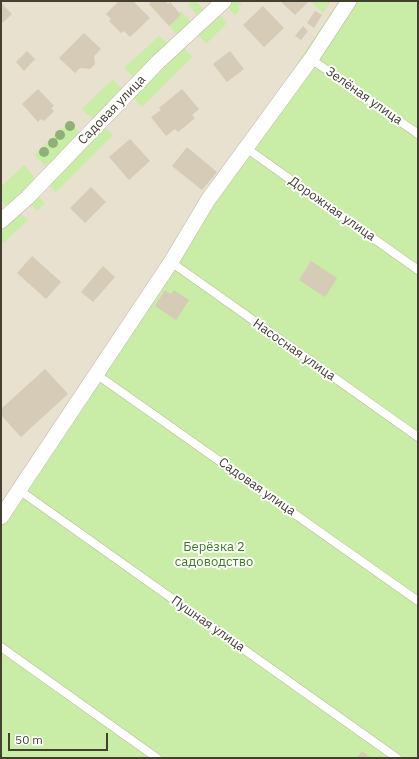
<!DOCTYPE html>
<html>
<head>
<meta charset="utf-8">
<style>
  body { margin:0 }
  #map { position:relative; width:419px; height:759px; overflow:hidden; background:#f3efe2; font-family:"IBM Plex Sans",sans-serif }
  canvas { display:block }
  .frame { position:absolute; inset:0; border:2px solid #453f32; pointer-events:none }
  .scale { position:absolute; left:8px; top:733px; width:100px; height:18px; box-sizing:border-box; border:2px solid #453f32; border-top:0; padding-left:5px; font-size:12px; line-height:14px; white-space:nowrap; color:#453f32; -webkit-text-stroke:3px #fff; paint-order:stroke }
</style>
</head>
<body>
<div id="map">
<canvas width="419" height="759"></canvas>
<div class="frame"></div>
<div class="scale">50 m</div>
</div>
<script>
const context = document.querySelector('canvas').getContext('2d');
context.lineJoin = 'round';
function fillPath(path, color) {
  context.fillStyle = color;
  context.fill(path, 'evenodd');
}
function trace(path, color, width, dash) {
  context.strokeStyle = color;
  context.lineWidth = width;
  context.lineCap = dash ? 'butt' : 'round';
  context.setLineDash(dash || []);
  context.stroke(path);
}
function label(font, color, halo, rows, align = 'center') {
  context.font = font + ' "IBM Plex Sans",sans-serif';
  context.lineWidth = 4;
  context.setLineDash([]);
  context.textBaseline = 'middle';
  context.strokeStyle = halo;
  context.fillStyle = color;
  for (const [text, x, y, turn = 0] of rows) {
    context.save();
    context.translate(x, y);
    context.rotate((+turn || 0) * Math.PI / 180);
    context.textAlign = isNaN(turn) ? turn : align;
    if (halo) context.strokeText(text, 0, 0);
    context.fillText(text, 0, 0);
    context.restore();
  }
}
fillPath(new Path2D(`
  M1 1H381L1 554Z`), '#e8e1cf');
fillPath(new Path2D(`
  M192 1H196L205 11 199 17 188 5Z
  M232 1H240L242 3 238 7 240 9 235 15 226 6Z
  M310 1H331L323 13Z
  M339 1H418V758H1V506Z
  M181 11 192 24 179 36 169 26 181 15 179 13Z
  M219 14 227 23 206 44 198 34Z
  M159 36 170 45 135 79 124 68Z
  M184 48 192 57 142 107 133 98Z
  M113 79 123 91 94 120 82 109Z
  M69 122 81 134 52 163 50 162 45 166 34 155Z
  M104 127 113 135 56 192 48 184Z
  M24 165 33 175 34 180 7 206 1 200V187Z
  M38 196 45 203 37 211 30 204Z
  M20 213 28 220 1 245V229Z`), '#c9eca6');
fillPath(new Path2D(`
  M119 1H133L150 18 130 37 124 31 121 33 109 21 111 19 106 14Z
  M152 1H165L168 4 170 2 181 15 169 26 149 4Z
  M280 1H309L295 15Z
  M1 3 12 14 1 24Z
  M263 6 284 28 264 47 243 25Z
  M315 11 322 15 314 28 307 23Z
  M303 26 308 31 301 40 295 36Z
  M84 33 101 49 94 56 95 64 90 69 80 68 75 73 59 58Z
  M27 51 35 59 24 71 16 62Z
  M230 51 244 69 227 82 213 64Z
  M38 89 54 106 51 108 54 111 44 121 41 119 38 122 22 104Z
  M182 89 199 109 192 115 195 118 178 132 175 129 166 136 151 117 161 110 159 108Z
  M130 139 150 161 129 180 109 157Z
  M187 147 217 172 202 190 172 166Z
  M91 187 106 202 85 223 70 208Z
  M32 256 61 282 46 299 17 273Z
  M311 261 337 278 325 297 299 280Z
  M103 266 115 277 93 302 81 292Z
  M165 290 171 294 174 290 189 300 176 320 155 306Z
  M45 369 68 394 21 437 1 415V409Z
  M362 751 371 758H357Z`), '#d5cbb6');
const service = new Path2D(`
  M311 59 418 134
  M246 148 418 270
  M171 262 418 437
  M96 374 418 601
  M19 490 397 758
  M1 647 157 758`);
const minor = new Path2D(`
  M1 221 27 198 158 62 224 1
  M1 517 171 262 208 200 311 59 349 1`);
trace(service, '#bfb7a4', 9);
trace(minor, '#bfb7a4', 16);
trace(service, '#fff', 8);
trace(minor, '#fff', 15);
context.fillStyle = '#8fb077';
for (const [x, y] of [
  [70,126],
  [60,135],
  [53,143],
  [44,152]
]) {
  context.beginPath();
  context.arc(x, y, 5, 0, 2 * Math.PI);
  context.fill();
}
label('13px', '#453f32', '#fff', [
  ["Зелёная улица",364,96,35],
  ["Садовая улица",112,110,-46],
  ["Дорожная улица",332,209,35],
  ["Насосная улица",294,350,35],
  ["Садовая улица",257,487,35],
  ["Пушная улица",208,624,35]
]);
label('13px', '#3e7c20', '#fff', [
  ["Берёзка 2",214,547],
  ["садоводство",214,562]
]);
</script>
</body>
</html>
